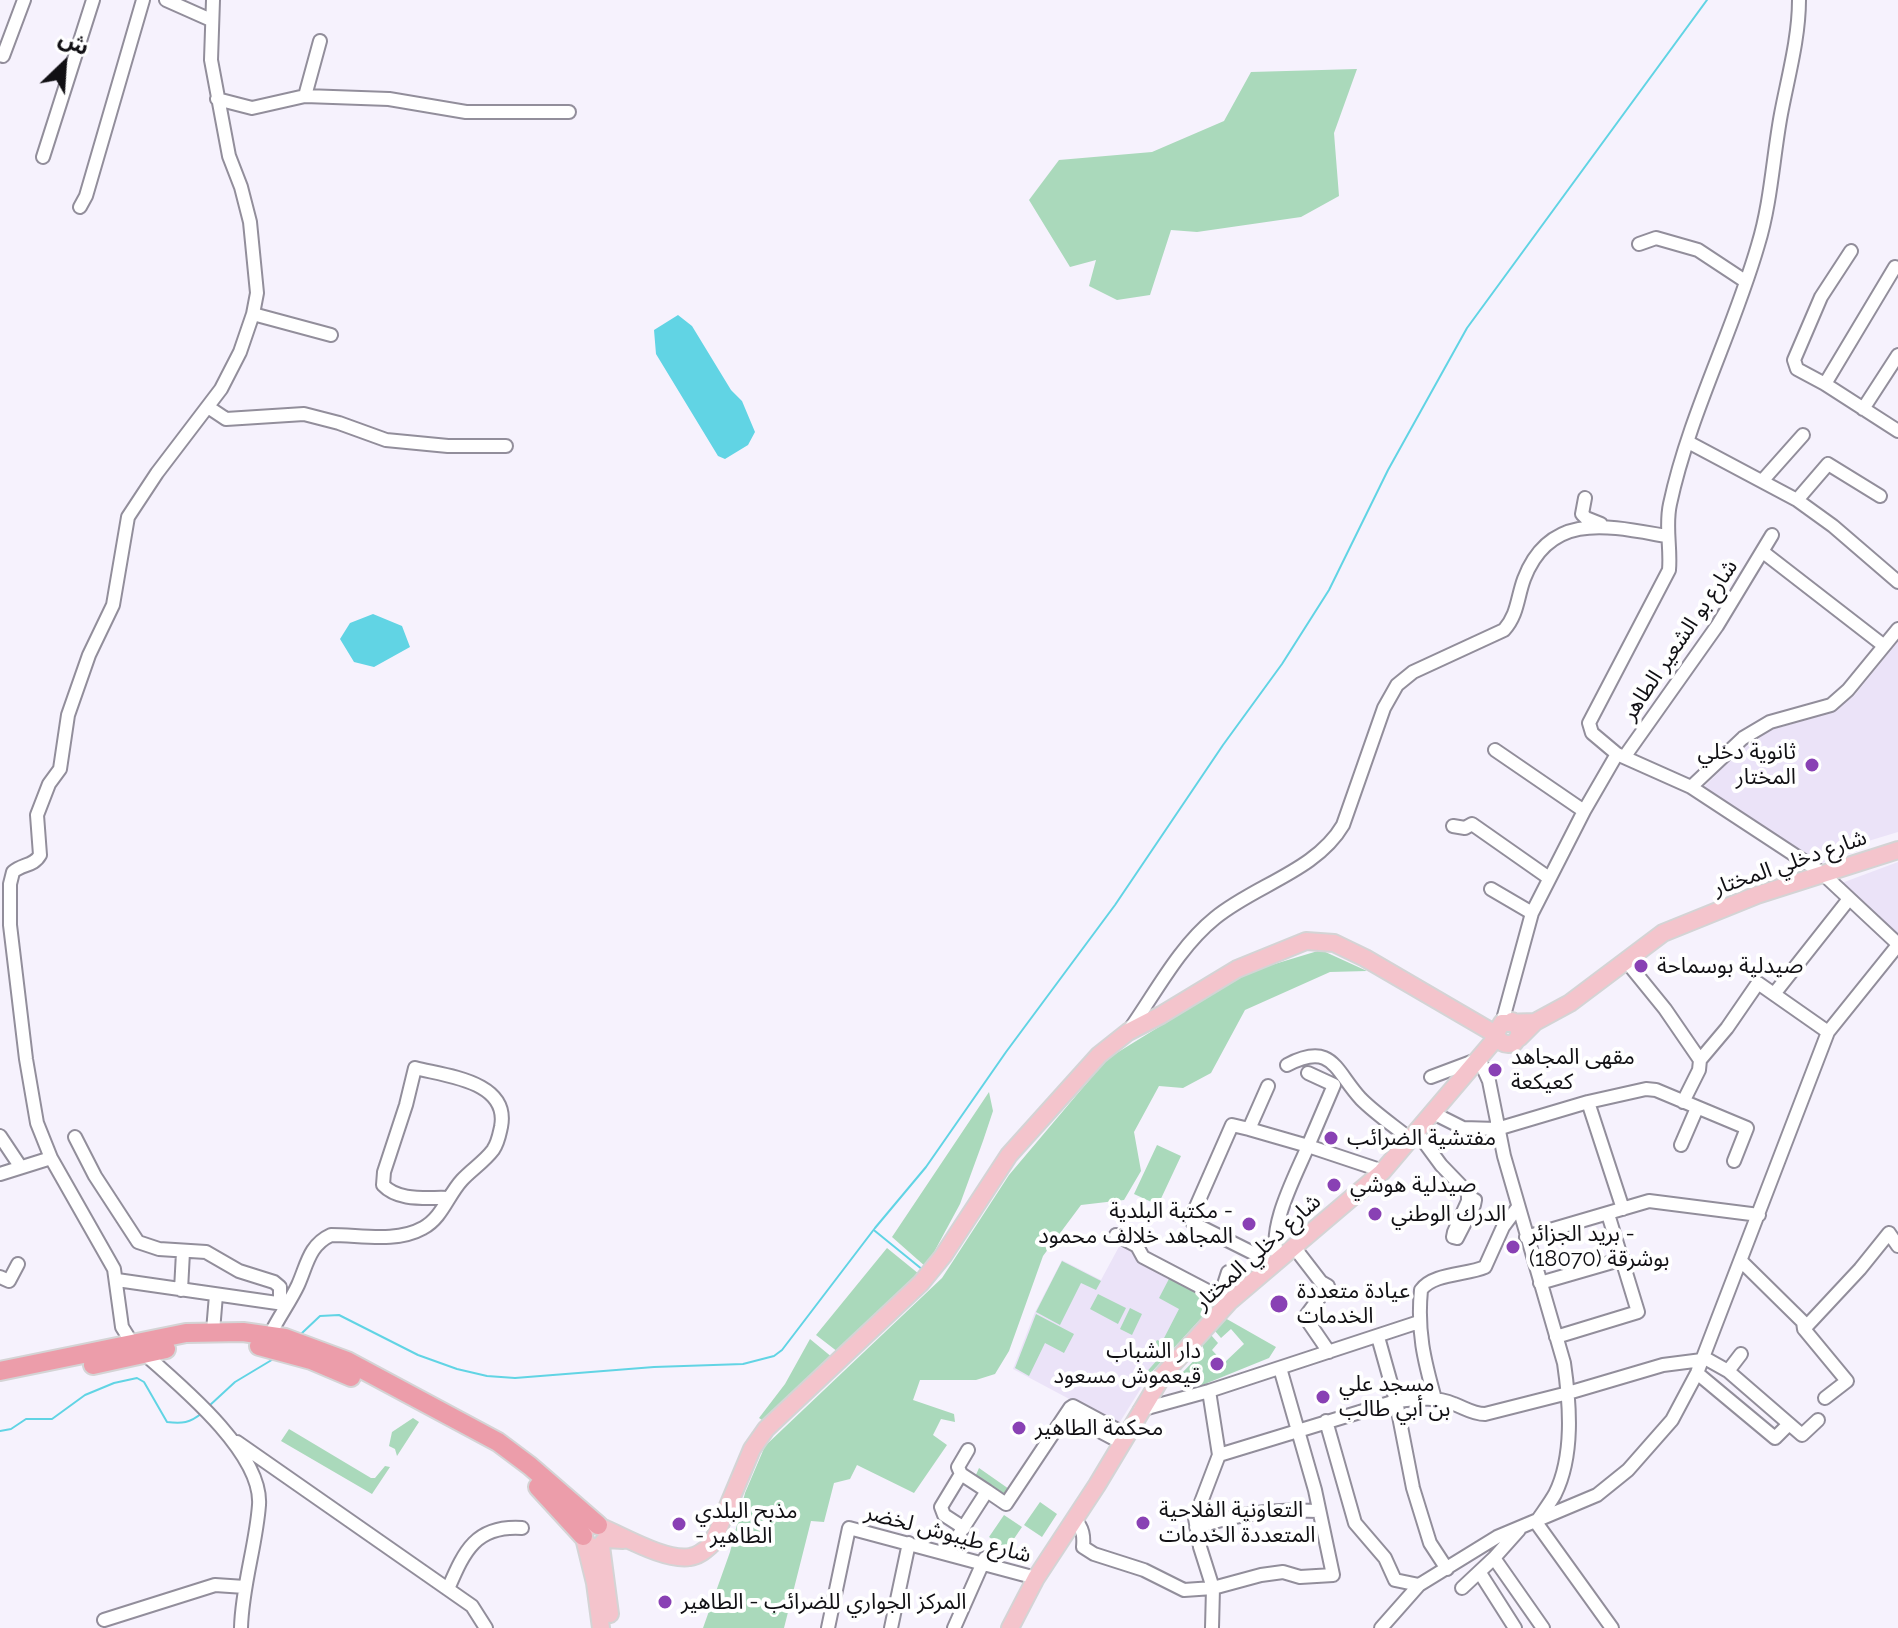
<!DOCTYPE html>
<html>
<head>
<meta charset="utf-8">
<style>
  body { margin:0 }
  #map { position:relative; width:1898px; height:1628px; overflow:hidden; background:#f6f2fd; font-family:Raleway,"Noto Sans Arabic",sans-serif }
  canvas { display:block }
  .north { position:absolute; left:24px; top:24px; width:80px; height:80px; -webkit-text-stroke:6px #fff; paint-order:stroke; rotate:25deg; font-size:22px; font-weight:700; line-height:32px; text-align:center; color:#111014 }
  .north::after { content:''; display:block; margin:auto; width:28px; height:36px; background:#111014; clip-path:polygon(50% 0,100% 100%,50% 72%,0 100%) }
</style>
</head>
<body>
<div id="map">
<canvas width="1898" height="1628"></canvas>
<div class="north">ش</div>
</div>
<script>
const context = document.querySelector('canvas').getContext('2d');
context.lineJoin = 'round';
function fillPath(path, color) {
  context.fillStyle = color;
  context.fill(path, 'evenodd');
}
function trace(path, color, width, dash) {
  context.strokeStyle = color;
  context.lineWidth = width;
  context.lineCap = dash ? 'butt' : 'round';
  context.setLineDash(dash || []);
  context.stroke(path);
}
function label(font, color, halo, rows, align = 'center') {
  context.font = font + ' Raleway,"Noto Sans Arabic",sans-serif';
  context.lineWidth = 8;
  context.setLineDash([]);
  context.textBaseline = 'middle';
  context.strokeStyle = halo;
  context.fillStyle = color;
  for (const [text, x, y, turn = 0] of rows) {
    context.save();
    context.translate(x, y);
    context.rotate((+turn || 0) * Math.PI / 180);
    context.textAlign = isNaN(turn) ? turn : align;
    if (halo) context.strokeText(text, 0, 0);
    context.fillText(text, 0, 0);
    context.restore();
  }
}
fillPath(new Path2D(`
  M1898 641V832L1865 842 1866 848 1822 863 1703 788 1747 743 1774 729 1820 716 1854 696Z
  M1898 862V934L1895 935 1892 928 1886 930 1883 921 1875 920 1839 884Z
  M1121 1243 1219 1299 1148 1377 1118 1425 1013 1369 1035 1312 1062 1260 1101 1280Z`), '#ebe3f8');
fillPath(new Path2D(`
  M1357 69 1334 133 1339 196 1301 217 1197 232 1171 230 1150 295 1117 300 1089 286 1096 260 1070 267 1029 200 1059 160 1152 152 1224 121 1251 72Z
  M1321 950 1367 971 1330 972 1245 1010 1211 1073 1183 1088 1159 1086 1134 1132 1141 1171 1124 1200 1081 1205 1043 1256 1009 1351 995 1374 976 1380H920L913 1400 954 1414 955 1422 941 1419 933 1435 947 1445 914 1493 857 1465 850 1479 834 1483 824 1522 811 1521 784 1628H703L730 1552 745 1493 765 1446 942 1278 1009 1175 1107 1059 1204 999 1235 976Z
  M989 1092 993 1111 983 1141 960 1204 926 1267 892 1237Z
  M1157 1145 1181 1156 1158 1205 1134 1194Z
  M887 1248 919 1274 838 1352 816 1335Z
  M1062 1261 1101 1281 1096 1290 1081 1283 1060 1325 1036 1312Z
  M1171 1275 1219 1299 1147 1377 1144 1375 1165 1351 1158 1347 1156 1351 1152 1349 1157 1340 1162 1342 1179 1309 1159 1298Z
  M1098 1294 1126 1308 1118 1324 1090 1309Z
  M1130 1308 1142 1314 1132 1335 1120 1329Z
  M1036 1314 1074 1334 1064 1353 1045 1343 1029 1376 1015 1368Z
  M1225 1318 1276 1347 1269 1358 1195 1388 1181 1374 1204 1350 1202 1345 1211 1335 1218 1343 1212 1350 1224 1363 1244 1344 1231 1329 1221 1338 1215 1331Z
  M810 1339 833 1358 765 1422 759 1418 785 1384Z
  M413 1418 419 1422 397 1456 395 1449 389 1446 392 1432Z
  M289 1429 371 1478H375L385 1466 390 1467 372 1494 281 1441Z
  M979 1468 1009 1489 1003 1495 975 1477Z
  M1040 1502 1057 1514 1042 1537 1024 1525Z
  M1004 1515 1022 1527 1007 1549 989 1537Z`), '#aad9bb');
fillPath(new Path2D(`
  M678 315 692 326 731 390 742 401 755 432 748 445 725 459 718 456 656 354 654 330Z
  M373 614 402 626 410 647 374 667 354 662 340 639 350 623Z`), '#61d4e4');
trace(new Path2D(`
  M875 1231 923 1270
  M302 1333 320 1316 339 1315 418 1355 457 1369 487 1376 515 1378 654 1367 743 1364 774 1356 782 1350 875 1228 926 1167 1006 1052 1115 905 1223 745 1282 664 1329 590 1388 470 1467 328 1707 0
  M209 1406 235 1382 275 1358
  M0 1431 11 1429 26 1419H52L85 1395 114 1383 137 1378 144 1382 167 1422C182 1424 190 1423 202 1413`), '#61d4e4', 2);
const minor = new Path2D(`
  M166 0 211 20
  M213 0 211 60 229 156 241 187 250 222 257 293 253 314 240 352 221 389 157 473 128 517 113 605 89 655 68 715 60 769 49 784 37 815 40 855C34 866 22 864 13 872L10 884V925L26 1059 37 1123 51 1158 114 1269 122 1327 132 1343C170 1377 263 1450 259 1505 256 1546 242 1586 241 1628
  M1799 0C1799 38 1788 77 1781 114 1773 157 1771 203 1758 245 1733 332 1689 415 1670 504 1665 526 1671 547 1669 570L1589 723 1592 733 1617 754 1691 787 1822 873 1898 944
  M3 56 24 0
  M305 96 320 41
  M217 99 252 108 305 96 389 99 466 112H569
  M43 157 93 0
  M80 207 86 196 143 0
  M1639 244 1656 238 1698 250 1745 281
  M1851 251 1821 297 1794 360 1797 369 1825 384 1898 431
  M253 314 331 335
  M1825 384 1895 267
  M208 407 226 419 304 414 339 423 386 440 448 446H506
  M1863 409 1898 355
  M1688 442 1797 500 1833 526 1898 582
  M1763 480 1803 435
  M1585 498 1582 514 1586 518 1601 524
  M1797 500 1828 464 1880 496
  M1763 552 1883 645
  M1495 750 1584 811
  M1625 756 1717 626 1772 535
  M1691 787 1743 738 1770 722 1831 705 1848 690 1898 629
  M1453 826 1465 828 1472 824 1549 878
  M1491 889 1532 913
  M1626 961 1665 1009 1700 1060 1699 1070 1683 1102
  M1774 994 1849 899
  M1502 1023 1532 913 1584 811 1617 754
  M1130 1029C1156 992 1179 947 1215 918 1255 885 1316 871 1343 825L1384 708 1397 685 1413 672 1504 630C1518 614 1517 598 1524 579 1550 511 1609 526 1666 536
  M1700 1060 1727 1028 1758 983 1828 1032
  M1287 1065C1333 1041 1335 1071 1361 1099 1376 1114 1394 1126 1410 1139
  M1308 1073 1334 1085 1308 1146 1383 1171
  M1431 1077 1479 1059 1489 1081 1504 1156 1564 1363C1570 1404 1574 1456 1555 1494 1550 1503 1543 1512 1537 1521
  M1268 1086 1249 1129 1308 1146C1297 1173 1265 1231 1279 1258
  M1588 1102 1623 1209
  M1431 1112 1463 1128 1497 1129 1588 1102 1646 1089 1656 1090 1747 1128 1734 1161
  M1249 1129 1232 1125 1192 1216 1193 1223 1263 1258 1270 1266
  M1416 1131 1441 1165 1468 1193V1201L1454 1232 1453 1237 1457 1238 1474 1205 1475 1200 1469 1197
  M0 1136 20 1166
  M75 1137 95 1176 138 1242 159 1249 206 1252 239 1271 274 1282 280 1287V1304
  M1681 1145 1697 1108
  M0 1174 51 1158
  M1116 1235 1137 1246 1143 1257 1229 1302
  M1526 1237 1649 1201 1759 1215
  M1294 1247 1321 1282 1328 1286 1305 1317 1329 1352
  M1741 1261 1803 1322 1804 1329 1847 1381 1825 1398
  M0 1277 9 1281 18 1264
  M117 1280 284 1304
  M1540 1283 1623 1259
  M181 1290 183 1252
  M1220 1297 1228 1272
  M1804 1329 1860 1269 1889 1233 1898 1246
  M213 1331 216 1295
  M270 1335C278 1318 290 1302 298 1285 307 1265 309 1245 331 1235 361 1235 396 1243 423 1228 442 1218 448 1195 462 1180 471 1170 484 1162 493 1150 498 1143 499 1136 501 1127 510 1081 446 1076 415 1068L406 1105 384 1172 383 1185C399 1202 428 1197 449 1198
  M1556 1337 1638 1312 1608 1214
  M1703 1357 1728 1371 1802 1435 1818 1420
  M1728 1371 1741 1354
  M1697 1373 1775 1438 1789 1424
  M1209 1391 1219 1455 1195 1518 1200 1547 1213 1588 1212 1628
  M1435 1399C1424 1360 1417 1331 1421 1290 1433 1273 1467 1275 1485 1267L1503 1227 1518 1207
  M1140 1410 1209 1391 1419 1322
  M1067 1414 1122 1443
  M1326 1421 1355 1523 1385 1558 1395 1580 1419 1585
  M237 1442 472 1606 486 1628
  M1219 1455 1396 1401 1378 1337
  M961 1474 958 1467 968 1450
  M1075 1520C1083 1528 1084 1536 1083 1547L1094 1554 1144 1570 1184 1590 1213 1588 1261 1575 1283 1572 1300 1577 1333 1575 1315 1490 1280 1368
  M1535 1521 1612 1628
  M1196 1527C1244 1513 1268 1509 1319 1511
  M964 1528 944 1515 941 1507 961 1474 987 1491
  M947 1553 987 1491 1006 1504 1070 1408 1073 1406 1127 1435
  M1494 1558 1543 1628
  M1447 1569 1430 1543 1413 1488 1396 1401C1416 1399 1435 1396 1454 1404 1465 1408 1473 1414 1485 1414L1568 1393 1663 1365 1702 1360
  M1480 1573 1515 1628
  M1462 1588 1494 1558 1519 1530
  M448 1589C464 1552 475 1525 522 1528
  M104 1620 215 1585 245 1587
  M828 1628 849 1528 1036 1578
  M891 1628 909 1543
  M954 1628 985 1558
  M1381 1628 1419 1585 1497 1537 1597 1495 1628 1470 1672 1420 1697 1373 1828 1032 1898 945`);
const major = new Path2D(`
  M1512 1021 1518 1027 1520 1035 1514 1043C1505 1046 1498 1042 1496 1033L1502 1023 1535 1022
  M1519 1038 1535 1022 1570 1003 1663 933 1757 895 1898 850
  M587 1527 583 1536 589 1547H599L606 1539 623 1540
  M601 1527C625 1537 665 1561 690 1557 699 1556 705 1550 712 1544L752 1449 766 1429 921 1283 943 1256 1009 1155 1099 1055 1128 1032 1161 1015 1237 969 1306 941 1334 943 1365 958 1497 1035
  M585 1542 595 1583 601 1628
  M601 1546 610 1614
  M1010 1628 1036 1578 1097 1485 1163 1375 1229 1302 1382 1172 1497 1037`);
const highway = new Path2D(`
  M259 1346 311 1360 351 1377
  M93 1365 166 1349
  M0 1371 186 1333 243 1332 285 1338 347 1361 498 1442 530 1466 598 1525
  M538 1487 583 1536`);
trace(minor, '#928e9b', 16);
trace(major, '#d4d4d5', 20);
trace(highway, '#d4d4d5', 22);
trace(minor, '#fff', 12);
trace(major, '#f4c4cc', 16);
trace(highway, '#ec9daa', 18);
for (const [x, y, r, color] of [
  [1812,765,8,"#8941b4"],
  [1641,966,8,"#8941b4"],
  [1495,1070,8,"#8941b4"],
  [1331,1138,8,"#8941b4"],
  [1334,1185,8,"#8941b4"],
  [1375,1214,8,"#8941b4"],
  [1249,1224,8,"#8941b4"],
  [1513,1247,8,"#8941b4"],
  [1279,1304,10,"#8941b4"],
  [1217,1364,8,"#8941b4"],
  [1323,1397,8,"#8941b4"],
  [1019,1428,8,"#8941b4"],
  [1143,1523,8,"#8941b4"],
  [679,1524,8,"#8941b4"],
  [665,1602,8,"#8941b4"]
]) {
  const dot = new Path2D();
  dot.arc(x, y, r, 0, 2 * Math.PI);
  context.fillStyle = color;
  context.fill(dot);
  trace(dot, '#fff', 3);
}
label('22px', '#111014', '#fff', [
  ["شارع بو الشعير الطاهر",1680,640,-56],
  ["شارع دخلي المختار",1790,863,-19],
  ["شارع دخلي المختار",1258,1252,-42],
  ["شارع طيبوش لخضر",948,1534,15]
]);
label('22px', '#111014', '#fff', [
  ["ثانوية دخلي",1796,752,"right"],
  ["المختار",1796,777,"right"],
  ["صيدلية بوسماحة",1657,966],
  ["مقهى المجاهد",1511,1057],
  ["كعيكعة",1511,1082],
  ["مفتشية الضرائب",1347,1138],
  ["صيدلية هوشي",1350,1185],
  ["مكتبة البلدية -",1233,1211,"right"],
  ["المجاهد خلالف محمود",1233,1236,"right"],
  ["الدرك الوطني",1391,1214],
  ["بريد الجزائر -",1529,1234],
  ["بوشرقة (18070)",1529,1259],
  ["عيادة متعددة",1297,1291],
  ["الخدمات",1297,1316],
  ["دار الشباب",1201,1351,"right"],
  ["قيعموش مسعود",1201,1376,"right"],
  ["مسجد علي",1339,1384],
  ["بن أبي طالب",1339,1409],
  ["محكمة الطاهير",1035,1428],
  ["التعاونية الفلاحية",1159,1510],
  ["المتعددة الخدمات",1159,1535],
  ["مذبح البلدي",695,1511],
  ["- الطاهير",695,1536],
  ["المركز الجواري للضرائب - الطاهير",681,1602]
], 'left');
</script>
</body>
</html>
